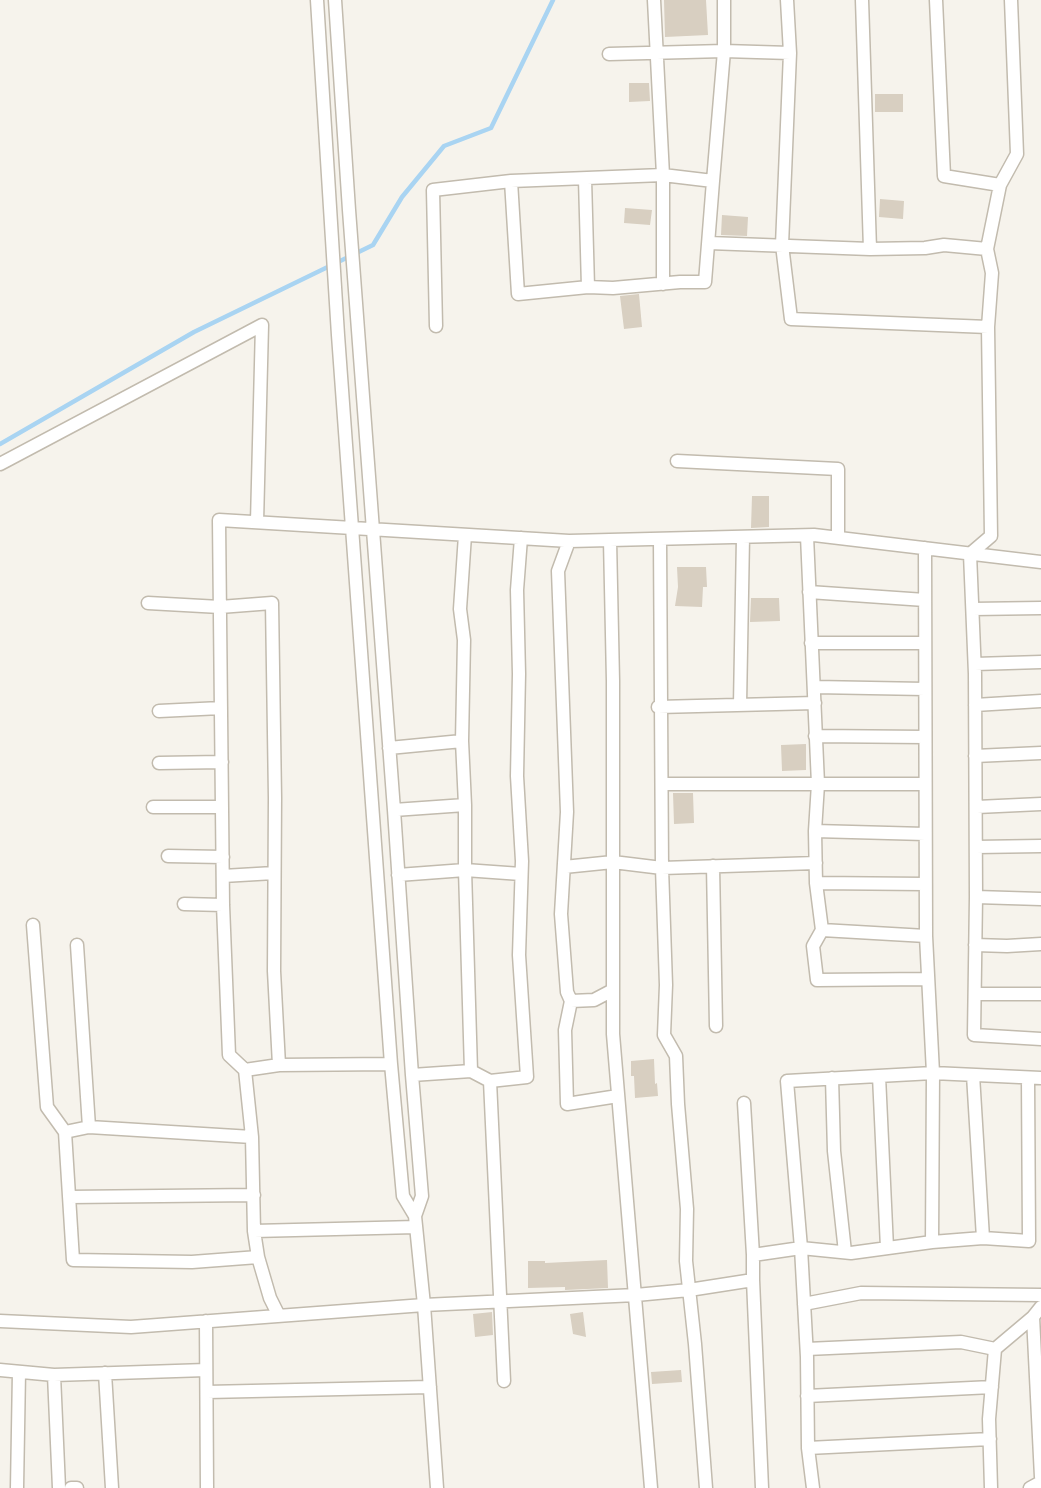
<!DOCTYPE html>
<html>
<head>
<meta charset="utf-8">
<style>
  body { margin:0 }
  canvas { display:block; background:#f6f3ec }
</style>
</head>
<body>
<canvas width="1041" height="1488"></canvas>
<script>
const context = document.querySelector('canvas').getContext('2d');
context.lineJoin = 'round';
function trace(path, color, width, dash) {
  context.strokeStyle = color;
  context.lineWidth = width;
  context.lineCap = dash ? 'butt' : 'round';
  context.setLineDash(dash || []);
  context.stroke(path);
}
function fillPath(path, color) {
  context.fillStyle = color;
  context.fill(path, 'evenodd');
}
trace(new Path2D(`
  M0 444 194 332 373 245 402 197 444 146 491 128 553 0`), '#a9d4f2', 4.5);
fillPath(new Path2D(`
  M664 0H706L708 35 665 37Z
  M629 83H649L650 101 629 102Z
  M875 94H903V112H875Z
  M880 199 904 201 903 219 879 217Z
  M625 208 652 210 650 225 624 223Z
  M722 215 748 217 747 236 721 235Z
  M639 294 642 327 624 329 620 296Z
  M752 496H769V527L751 528Z
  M677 567H706L707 587H703L702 607 675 606 678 587Z
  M751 598H779L780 621 750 622Z
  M806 744V770L782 771 781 745Z
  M673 793H693L694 823 674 824Z
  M654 1059 655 1084 657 1083 658 1096 635 1098 634 1076H631V1061Z
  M607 1260 608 1288 565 1290V1287L528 1288V1261H545V1263Z
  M492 1312 493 1335 475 1337 473 1314Z
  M583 1312 586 1337 573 1334 570 1314Z
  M681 1370 682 1382 652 1384 651 1372Z`), '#d8cfc1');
const street = new Path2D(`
  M335 0 349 210 394 810 412 1075 422 1196 415 1216
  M654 0 663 175V284
  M787 0 790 53 782 245 791 319 988 327
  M862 0 870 249
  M936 0 944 176 1000 185 987 249 992 273 988 327 991 536 970 554 975 674 976 897 1041 899
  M609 54 724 51 790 53
  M585 179 588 287
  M511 181 518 294 588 287 613 288 680 282H705L713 181
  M1000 185 1017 154 1011 0
  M709 243 870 249 925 248 944 245 987 249
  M436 326 433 190 511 181 663 175 713 181 724 51V0
  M677 461 838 469V538
  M0 464 262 325 257 522
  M465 535 460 609 464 640 462 741 465 805V870L471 1071
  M807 536 818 784 815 831 816 883 822 930 926 936
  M660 539 662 868 666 985 664 1035 676 1056 678 1104 687 1209 686 1261 695 1344 706 1488
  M610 540 613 681V1034L651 1488
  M569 541 558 571 567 812 561 914 567 992 571 1001 594 1000 613 990
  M925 548 926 936 933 1073 1041 1078
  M809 592 925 600
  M148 603 220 607 272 603 275 798 274 971 279 1065
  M973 609 1041 608
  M811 643H925
  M975 664 1041 662
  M815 687 925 689
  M740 705 743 537
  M975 705 1041 701
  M658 707 815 703
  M159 711 221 708
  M815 736 925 737
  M389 748 462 741
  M975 756 1041 753
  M159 763 222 762
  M662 784H925
  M153 807H222
  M977 807 1041 804
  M394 810 465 805
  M815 831 925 834
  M976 847 1041 846
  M168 856 223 857
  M713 866 716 1026
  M564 867 613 862 662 868 816 863
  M398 875 465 870 521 874
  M223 876 274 873
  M816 883 925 884
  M976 897 974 1035 1041 1039
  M184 904 223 905
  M33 925 47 1107 65 1132 89 1127 77 945
  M822 930 813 946 817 980 928 979
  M975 945 1007 946 1041 944
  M975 994H1041
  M571 1001 565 1030 567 1104 618 1096
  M245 1070 279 1065 391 1064
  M412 1075 471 1071 490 1081 527 1077 519 955 522 861 517 776 519 674 517 590 521 538
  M879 1076 887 1248
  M832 1078 834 1151 845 1252
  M490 1081 504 1381
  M744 1103 753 1255
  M89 1127 252 1137
  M65 1132 73 1260 192 1262 258 1257
  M69 1197 254 1195
  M254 1231 416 1227
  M983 1238 1029 1241 1028 1078
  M932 1242 983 1238 973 1075
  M753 1280 762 1488
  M804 1304 861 1293 1041 1295
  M279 1316 270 1298 258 1257 254 1231 252 1137 245 1070 229 1055 223 905 219 520 569 541 814 535 1041 562
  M1033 1317 1041 1477
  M0 1321 131 1327 424 1305 415 1216 403 1196 391 1064 338 335 317 0
  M206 1321 207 1488
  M807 1349 961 1342 995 1349
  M0 1370 54 1375 206 1370
  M105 1373 112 1488
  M54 1375 59 1488
  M207 1392 430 1387
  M807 1396 992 1387
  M808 1448 990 1439
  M17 1488 19 1372
  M71 1488H77
  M437 1488 424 1305 636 1295 689 1290 753 1280V1255L801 1248 787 1081 933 1073 932 1242 851 1253 801 1248 807 1357 808 1448 813 1488
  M991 1488 989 1419 995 1349 1033 1317 1041 1307
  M1030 1488 1041 1482`);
trace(street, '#c2bbae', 15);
trace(street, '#fff', 12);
</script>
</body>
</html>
